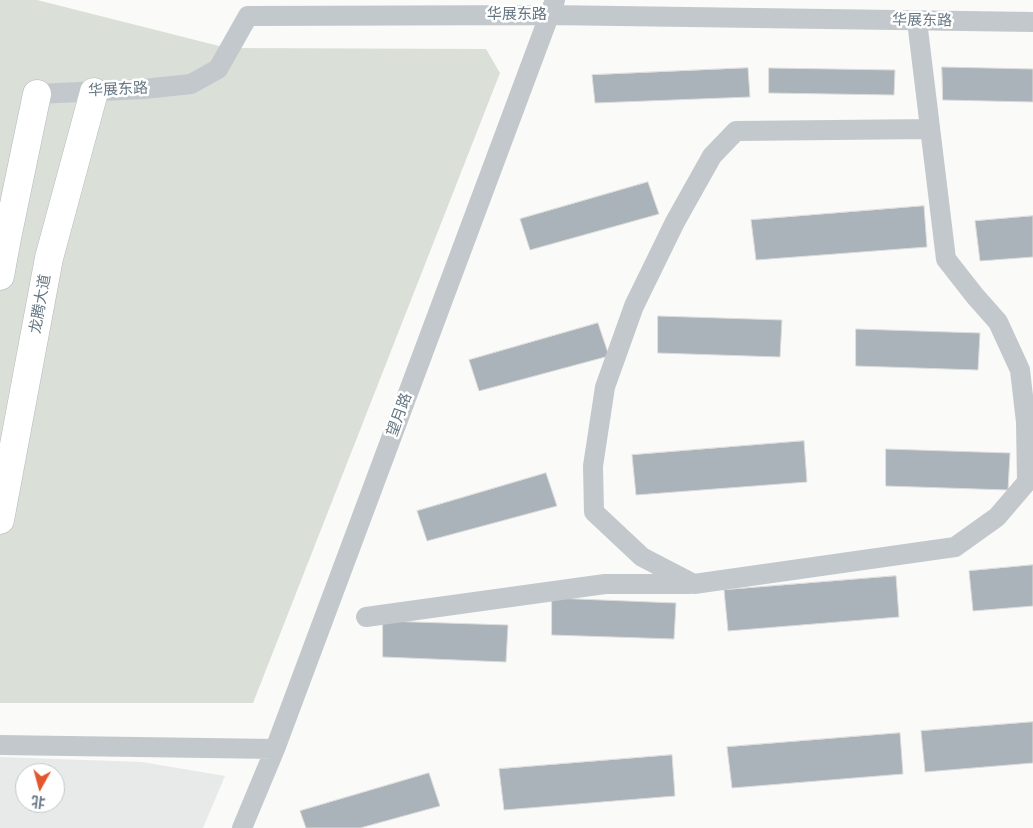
<!DOCTYPE html>
<html>
<head>
<meta charset="utf-8">
<style>
  body { margin:0 }
  #map { position:relative; width:1033px; height:828px; overflow:hidden; background:#fafaf8; font-family:"DM Sans","Noto Sans SC",sans-serif }
  canvas { display:block }
  .north { position:absolute; left:15px; top:763px; width:50px; height:50px; box-sizing:border-box; background:#fff; border:1px solid #c1c8cd; border-radius:50%; rotate:187deg; font-size:14px; font-weight:700; line-height:20px; text-align:center; color:#657683 }
  .north::after { content:''; display:block; margin:auto; width:18px; height:22px; background:#e4572e; clip-path:polygon(50% 0,100% 100%,50% 72%,0 100%) }
</style>
</head>
<body>
<div id="map">
<canvas width="1033" height="828"></canvas>
<div class="north">北</div>
</div>
<script>
const context = document.querySelector('canvas').getContext('2d');
context.lineJoin = 'round';
function fillPath(path, color) {
  context.fillStyle = color;
  context.fill(path, 'evenodd');
}
function trace(path, color, width, dash) {
  context.strokeStyle = color;
  context.lineWidth = width;
  context.lineCap = dash ? 'butt' : 'round';
  context.setLineDash(dash || []);
  context.stroke(path);
}
function label(font, color, halo, rows, align = 'center') {
  context.font = font + ' "DM Sans","Noto Sans SC",sans-serif';
  context.lineWidth = 5;
  context.setLineDash([]);
  context.textBaseline = 'middle';
  context.strokeStyle = halo;
  context.fillStyle = color;
  for (const [text, x, y, turn = 0] of rows) {
    context.save();
    context.translate(x, y);
    context.rotate((+turn || 0) * Math.PI / 180);
    context.textAlign = isNaN(turn) ? turn : align;
    if (halo) context.strokeText(text, 0, 0);
    context.fillText(text, 0, 0);
    context.restore();
  }
}
fillPath(new Path2D(`
  M0 757 142 762 225 776 203 828H0ZM25 773H55V803H25Z`), '#e8e9e9');
fillPath(new Path2D(`
  M0 0H37L227 48 486 49 500 73 253 703H0Z`), '#dadfd7');
const building = new Path2D(`
  M942 67 1033 69V102L943 100Z
  M748 68 750 97 595 103 592 75Z
  M769 68 895 70 894 95 769 93Z
  M648 182 659 214 530 250 520 219Z
  M924 206 927 247 756 260 751 220Z
  M1033 216V257L980 261 975 221Z
  M658 316 782 320 780 357 658 353Z
  M598 323 609 356 479 391 469 360Z
  M856 329 980 333 978 370 856 366Z
  M804 441 807 482 636 495 632 455Z
  M886 449 1010 453 1008 490 886 486Z
  M546 473 557 506 427 541 417 511Z
  M1033 565V606L973 611 969 571Z
  M896 576 899 617 728 631 724 590Z
  M552 598 676 603 674 639 552 635Z
  M383 621 508 625 506 662 383 657Z
  M1033 722V763L925 772 921 731Z
  M900 733 903 774 732 788 727 747Z
  M672 755 675 796 504 810 499 769Z
  M429 773 440 806 360 828H306L300 811Z`);
fillPath(building, '#aab3b9');
trace(building, '#dcdcda', 1);
const secondary = new Path2D(`
  M0 276 7 238 37 94
  M0 520 49 258 94 92`);
trace(secondary, '#b3babf', 29);
trace(new Path2D(`
  M917 21 946 259 975 296 998 322 1020 370 1026 422 1027 482 997 517 955 547 694 584 642 557 594 512 593 466 605 387 634 306 675 222 712 156 736 131 930 129
  M37 94 144 89 191 84 218 69 248 16 549 15 1033 22
  M366 617 605 584H690
  M0 745 275 749
  M242 828 275 749 555 0`), '#c3c8cc', 20);
trace(secondary, '#fff', 28);
label('15px', '#657683', '#fff', [
  ["华展东路",517,15],
  ["华展东路",922,21,1],
  ["华展东路",118,90,-3],
  ["龙腾大道",41,304,-80],
  ["望月路",400,415,-70]
]);
</script>
</body>
</html>
